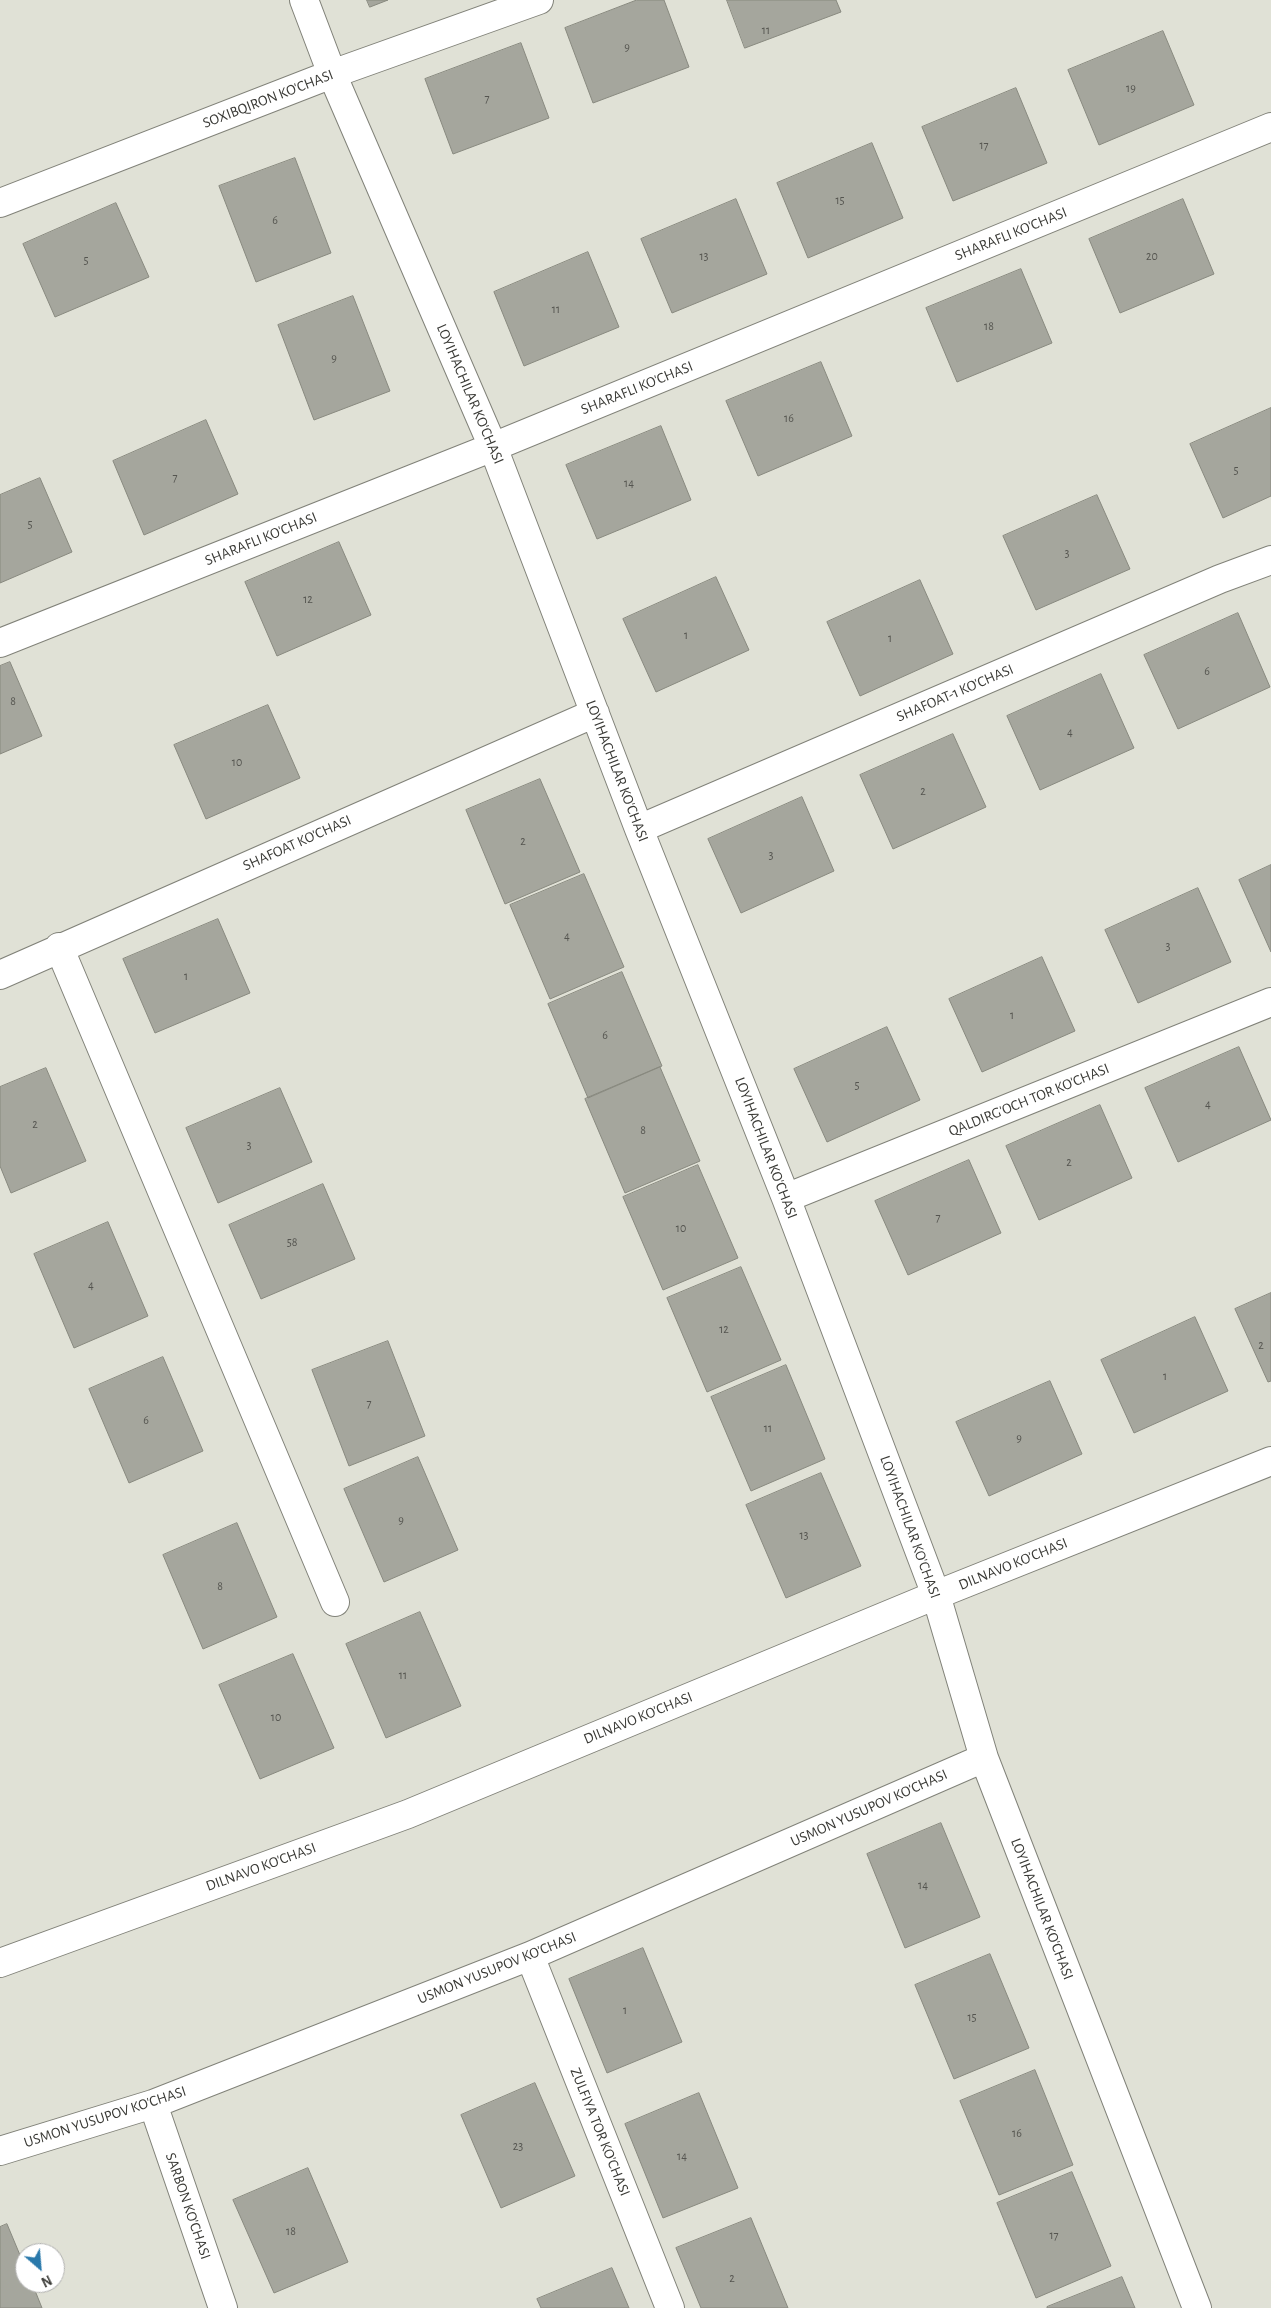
<!DOCTYPE html>
<html>
<head>
<meta charset="utf-8">
<style>
  body { margin:0 }
  #map { position:relative; width:1271px; height:2308px; overflow:hidden; background:#e0e1d6; font-family:"Alegreya Sans",sans-serif }
  canvas { display:block }
  .north { position:absolute; left:15px; top:2243px; width:50px; height:50px; box-sizing:border-box; background:#fff; border:1px solid #b0b0af; border-radius:50%; rotate:153deg; font-size:14px; font-weight:700; line-height:20px; text-align:center; color:#3a3a36 }
  .north::after { content:''; display:block; margin:auto; width:18px; height:22px; background:#2979ab; clip-path:polygon(50% 0,100% 100%,50% 72%,0 100%) }
</style>
</head>
<body>
<div id="map">
<canvas width="1271" height="2308"></canvas>
<div class="north">N</div>
</div>
<script>
const context = document.querySelector('canvas').getContext('2d');
context.lineJoin = 'round';
function fillPath(path, color) {
  context.fillStyle = color;
  context.fill(path, 'evenodd');
}
function trace(path, color, width, dash) {
  context.strokeStyle = color;
  context.lineWidth = width;
  context.lineCap = dash ? 'butt' : 'round';
  context.setLineDash(dash || []);
  context.stroke(path);
}
function label(font, color, halo, rows, align = 'center') {
  context.font = font + ' "Alegreya Sans",sans-serif';
  context.lineWidth = 4;
  context.setLineDash([]);
  context.textBaseline = 'middle';
  context.strokeStyle = halo;
  context.fillStyle = color;
  for (const [text, x, y, turn = 0] of rows) {
    context.save();
    context.translate(x, y);
    context.rotate((+turn || 0) * Math.PI / 180);
    context.textAlign = isNaN(turn) ? turn : align;
    if (halo) context.strokeText(text, 0, 0);
    context.fillText(text, 0, 0);
    context.restore();
  }
}
const building = new Path2D(`
  M367 0H388L370 7Z
  M637 0H664L689 67 593 103 565 28Z
  M727 0H836L841 12 745 48Z
  M1163 31 1194 105 1099 145 1068 70Z
  M521 43 549 118 453 154 425 79Z
  M1016 88 1047 163 953 201 922 127Z
  M872 143 903 218 808 258 777 183Z
  M295 158 331 253 256 282 219 186Z
  M736 199 767 274 672 313 641 239Z
  M1183 199 1214 274 1120 313 1089 239Z
  M116 203 149 277 55 317 23 244Z
  M588 252 619 327 524 366 494 292Z
  M1021 269 1052 343 957 382 926 308Z
  M353 296 390 391 314 420 278 325Z
  M821 362 852 436 758 476 726 401Z
  M1271 408V496L1223 518 1190 444Z
  M206 420 238 494 144 535 113 461Z
  M661 426 691 500 597 539 566 465Z
  M40 478 72 552 0 583V495Z
  M1097 495 1130 569 1036 610 1003 536Z
  M339 542 371 615 277 656 245 582Z
  M716 577 749 650 656 692 623 619Z
  M920 580 953 654 860 696 827 622Z
  M1238 613 1270 687 1178 729 1144 655Z
  M10 662 42 736 0 754V666Z
  M1101 674 1134 748 1040 790 1007 716Z
  M268 705 300 778 206 819 174 745Z
  M953 734 986 807 893 849 860 775Z
  M540 779 580 872 505 904 466 810Z
  M802 797 834 871 741 913 708 839Z
  M1271 865V952L1239 880Z
  M584 874 624 967 550 999 510 905Z
  M1198 888 1231 962 1138 1003 1105 930Z
  M218 919 250 993 155 1033 123 959Z
  M1042 957 1075 1031 982 1072 949 999Z
  M622 972 662 1066 588 1098 548 1004Z
  M887 1027 920 1100 827 1142 794 1069Z
  M1239 1047 1271 1120 1178 1162 1145 1088Z
  M660 1067 700 1161 625 1193 585 1099Z
  M46 1068 86 1161 11 1193 0 1166V1087Z
  M280 1088 312 1162 218 1203 186 1128Z
  M1100 1105 1132 1178 1039 1220 1006 1146Z
  M969 1160 1001 1233 908 1275 875 1201Z
  M698 1165 738 1258 663 1290 623 1197Z
  M323 1184 355 1259 261 1299 229 1225Z
  M108 1222 148 1316 74 1348 34 1254Z
  M741 1267 781 1360 707 1392 667 1298Z
  M1271 1293V1381L1268 1382 1235 1309Z
  M1195 1317 1228 1391 1134 1433 1101 1360Z
  M388 1341 425 1436 349 1466 312 1370Z
  M163 1357 203 1451 129 1483 89 1389Z
  M786 1365 825 1459 751 1491 711 1397Z
  M1050 1381 1082 1454 989 1496 956 1422Z
  M418 1457 458 1550 384 1582 344 1489Z
  M821 1473 861 1566 786 1598 746 1505Z
  M237 1523 277 1617 203 1649 163 1555Z
  M420 1612 461 1706 386 1738 346 1644Z
  M293 1654 334 1748 260 1779 219 1685Z
  M941 1823 980 1917 905 1948 867 1854Z
  M643 1948 682 2042 607 2073 569 1979Z
  M990 1954 1029 2048 954 2079 915 1985Z
  M1035 2070 1073 2165 999 2195 960 2101Z
  M535 2083 575 2176 501 2208 461 2115Z
  M699 2093 738 2188 663 2218 625 2124Z
  M308 2168 348 2262 274 2293 233 2200Z
  M1072 2172 1111 2266 1036 2298 997 2203Z
  M751 2218 788 2308H701L676 2248Z
  M7 2224 25 2267V2283H32L42 2308H0V2227Z
  M612 2268 629 2308H541L537 2299Z
  M1122 2277 1135 2308H1047V2307Z`);
fillPath(building, '#a5a69d');
trace(building, '#88897f', 1);
const minor = new Path2D(`
  M304 0 332 74 493 447 639 829 786 1198 936 1595 984 1758 1197 2308
  M0 203 332 74 539 0
  M0 643 493 447 1271 127
  M639 829 1220 579 1271 560
  M59 947 335 1602
  M0 975 595 713
  M786 1198 1271 1002
  M530 1956 670 2308
  M0 1963 408 1814 936 1595 1271 1461
  M153 2104 223 2308
  M0 2151 153 2104 530 1956 984 1758`);
trace(minor, '#818279', 30);
trace(minor, '#fff', 28);
label('12px', '#555550', null, [
  ["11",766,30],
  ["9",627,47],
  ["19",1131,88],
  ["7",487,98],
  ["17",984,145],
  ["15",840,200],
  ["6",275,220],
  ["13",704,256],
  ["20",1152,256],
  ["5",86,260],
  ["11",556,309],
  ["18",989,326],
  ["9",334,358],
  ["16",789,418],
  ["5",1236,470],
  ["7",175,477],
  ["14",629,483],
  ["5",30,524],
  ["3",1067,553],
  ["12",308,599],
  ["1",686,635],
  ["1",890,638],
  ["6",1207,671],
  ["8",13,701],
  ["4",1070,732],
  ["10",237,762],
  ["2",923,791],
  ["2",523,841],
  ["3",771,855],
  ["4",567,936],
  ["3",1168,946],
  ["1",186,976],
  ["1",1012,1015],
  ["6",605,1035],
  ["5",857,1085],
  ["4",1208,1104],
  ["2",35,1124],
  ["8",643,1130],
  ["3",249,1145],
  ["2",1069,1162],
  ["7",938,1217],
  ["10",681,1228],
  ["58",292,1242],
  ["4",91,1285],
  ["12",724,1329],
  ["2",1261,1345],
  ["1",1165,1376],
  ["7",369,1403],
  ["6",146,1420],
  ["11",768,1428],
  ["9",1019,1438],
  ["9",401,1520],
  ["13",804,1535],
  ["8",220,1586],
  ["11",403,1675],
  ["10",276,1717],
  ["14",923,1885],
  ["1",625,2010],
  ["15",972,2017],
  ["16",1017,2133],
  ["23",518,2146],
  ["14",682,2156],
  ["18",291,2231],
  ["17",1054,2235],
  ["2",732,2278]
]);
label('15px', '#3a3a36', '#fff', [
  ["SOXIBQIRON KO'CHASI",268,99,-21],
  ["SHARAFLI KO'CHASI",1011,234,-22],
  ["SHARAFLI KO'CHASI",637,388,-22],
  ["LOYIHACHILAR KO'CHASI",470,394,67],
  ["SHARAFLI KO'CHASI",261,539,-22],
  ["SHAFOAT-1 KO'CHASI",955,693,-23],
  ["LOYIHACHILAR KO'CHASI",617,771,69],
  ["SHAFOAT KO'CHASI",297,843,-24],
  ["QALDIRG'OCH TOR KO'CHASI",1029,1100,-22],
  ["LOYIHACHILAR KO'CHASI",766,1148,69],
  ["LOYIHACHILAR KO'CHASI",910,1527,70],
  ["DILNAVO KO'CHASI",1013,1564,-22],
  ["DILNAVO KO'CHASI",638,1718,-22],
  ["USMON YUSUPOV KO'CHASI",869,1808,-24],
  ["DILNAVO KO'CHASI",261,1867,-20],
  ["LOYIHACHILAR KO'CHASI",1042,1909,69],
  ["USMON YUSUPOV KO'CHASI",497,1968,-22],
  ["USMON YUSUPOV KO'CHASI",105,2117,-18],
  ["ZULFIYA TOR KO'CHASI",600,2132,68],
  ["SARBON KO'CHASI",188,2206,71]
]);
</script>
</body>
</html>
